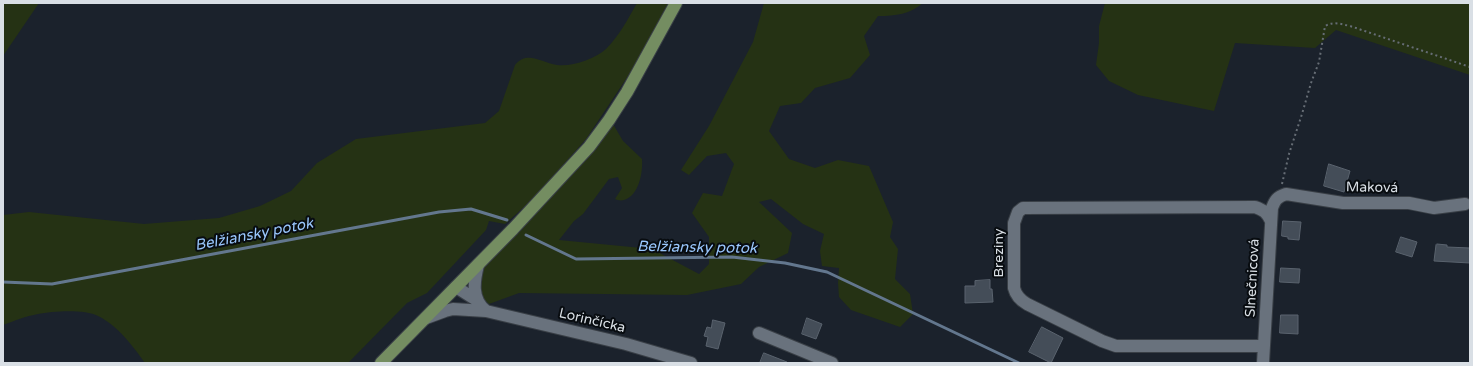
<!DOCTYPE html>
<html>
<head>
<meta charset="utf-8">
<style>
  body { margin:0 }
  #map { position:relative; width:1473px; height:366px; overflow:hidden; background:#1b222c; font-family:"Varela Round",sans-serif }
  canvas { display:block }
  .frame { position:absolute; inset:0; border:4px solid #d9dfe5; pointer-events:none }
</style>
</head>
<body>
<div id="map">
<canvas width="1473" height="366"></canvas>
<div class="frame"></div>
</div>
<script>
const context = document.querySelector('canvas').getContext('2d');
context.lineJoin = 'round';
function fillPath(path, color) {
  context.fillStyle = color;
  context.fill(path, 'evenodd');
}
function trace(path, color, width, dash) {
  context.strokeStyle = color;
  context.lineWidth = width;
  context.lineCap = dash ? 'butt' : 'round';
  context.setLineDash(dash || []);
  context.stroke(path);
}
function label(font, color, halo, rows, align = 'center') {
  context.font = font + ' "Varela Round",sans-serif';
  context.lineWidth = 4;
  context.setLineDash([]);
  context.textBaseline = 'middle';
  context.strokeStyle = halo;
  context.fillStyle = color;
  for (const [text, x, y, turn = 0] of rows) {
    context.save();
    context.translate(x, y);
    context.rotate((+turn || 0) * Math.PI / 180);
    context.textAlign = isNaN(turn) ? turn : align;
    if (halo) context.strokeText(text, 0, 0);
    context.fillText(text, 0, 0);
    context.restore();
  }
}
fillPath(new Path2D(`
  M3 3H39L3 56Z
  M637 3H668L640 58 586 139 533 199 505 224 489 221 486 230 427 293 407 303 348 363H145C133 346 117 325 98 316 85 309 53 311 38 314 26 316 14 321 3 325V215L29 212 144 224 219 218 260 206 291 191 317 163 356 139 485 123 499 111 515 65C528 50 541 63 557 65 572 67 595 59 606 49 619 36 628 19 637 3Z
  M764 3H923C910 14 896 16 878 16L864 36 870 55 850 78 815 88 801 103 780 106 769 131 789 159 815 168 838 160 869 166 893 222 890 237 898 249 895 279 910 294 913 314 900 327 851 310 839 297 838 283 839 268 822 266 820 251 824 234 803 224 771 199 759 202 792 233 788 253 759 267 741 284 687 295 519 293 489 304 481 297 479 280 482 268 613 124 623 141 642 159C643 172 639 196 624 200 621 201 617 200 615 199L622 188 618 177 609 179 583 214 574 221 559 240 652 249 699 274 709 264V237L692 213 703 193 722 196 734 164 726 153 707 156 689 175 681 170 709 126 753 42Z
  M1105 3H1470V75L1336 30 1315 48 1235 43 1214 111 1138 95 1109 81 1096 65 1099 43V26Z`), '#253214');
trace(new Path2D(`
  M526 235 576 259 732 257 785 263 827 272 1019 363
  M3 282 52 284 439 212 471 209 507 220`), '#63778e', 3);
const building = new Path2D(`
  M1329 164 1350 171 1344 192 1324 186Z
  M1283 221 1301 222 1299 240 1288 239V237L1282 236Z
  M1401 237 1417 242 1412 257 1396 252Z
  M1437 244 1447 245V247L1470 248V263L1434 261 1436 245Z
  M1281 268 1300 269 1299 283 1280 282Z
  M990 280V289H992L993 302 965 303V286H975V281Z
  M1281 315H1298V334L1280 333Z
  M807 318 822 324 816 339 802 334Z
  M713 320 725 323 718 349 706 346 708 337 704 336 707 327 711 328Z
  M1042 327 1063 338 1051 363 1029 352Z
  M764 353 787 362V363H760Z`);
fillPath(building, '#444d58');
trace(building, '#5a636e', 1);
const minor = new Path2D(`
  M478 265C474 281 471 299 486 311
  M456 287 478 301
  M426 318 445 311 453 309 486 311 626 344 691 363
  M759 333 832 363
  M1264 346H1116L1102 341 1027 304C1020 300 1016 296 1014 288V223L1018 212 1023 208 1255 207C1264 210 1267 213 1271 221
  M1263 363 1272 208C1275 200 1277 197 1286 194L1343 203H1409L1434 208 1465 204`);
const major = new Path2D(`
  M381 363 513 229 589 147 609 120 627 92 676 3`);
trace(minor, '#393f46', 14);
trace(major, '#393f46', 14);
trace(new Path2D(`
  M1282 184 1289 154 1302 114 1311 83 1319 62 1325 26C1334 21 1340 24 1350 26L1470 67`), '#666d75', 2, [2, 3]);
trace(minor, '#69727d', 12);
trace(major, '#748d61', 12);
label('14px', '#d9dfe5', '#080c10', [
  ["Maková",1372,188,1],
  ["Breziny",999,253,-90],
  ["Slnečnicová",1253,278,-87],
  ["Lorinčícka",592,321,13]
]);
label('italic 15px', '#99c6fc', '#080c10', [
  ["Belžiansky potok",254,235,-11],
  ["Belžiansky potok",697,248,1]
]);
</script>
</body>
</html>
